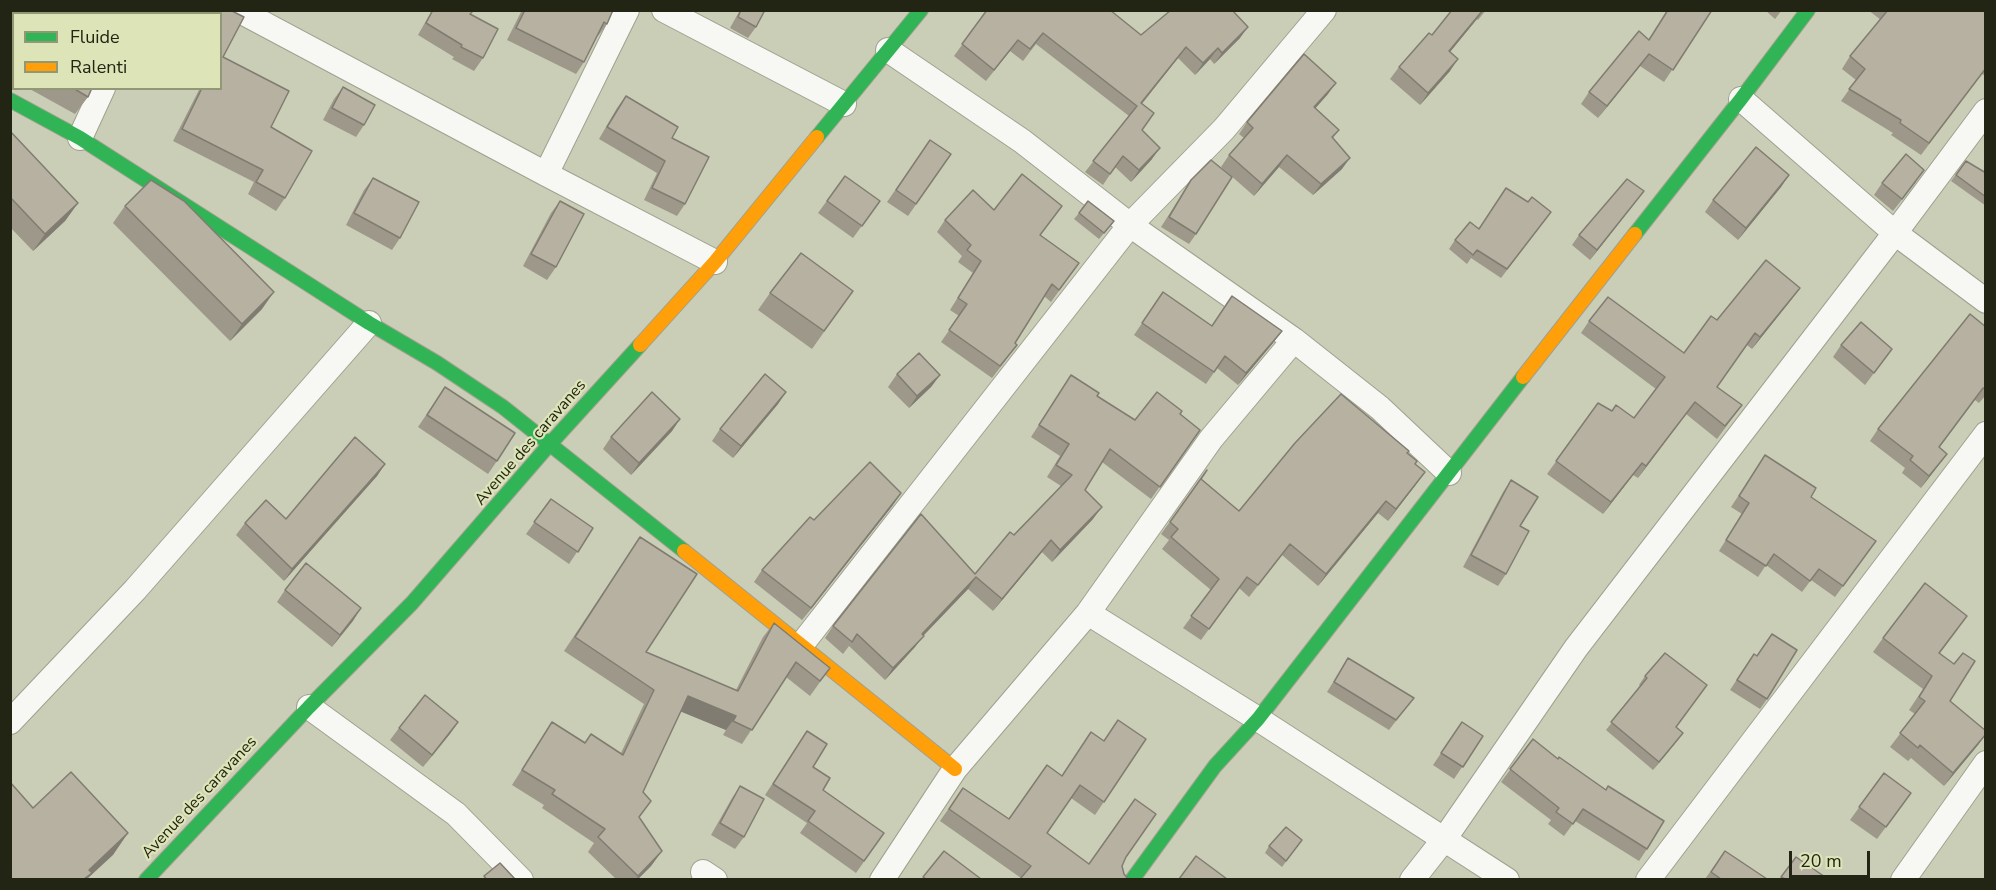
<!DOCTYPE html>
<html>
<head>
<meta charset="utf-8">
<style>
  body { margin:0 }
  #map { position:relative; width:1996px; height:890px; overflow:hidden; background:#caceb6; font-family:"Nunito Sans",sans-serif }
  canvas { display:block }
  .frame { position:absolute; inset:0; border:12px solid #222513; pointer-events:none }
  .legend { position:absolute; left:12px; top:12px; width:210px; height:78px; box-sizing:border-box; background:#dde5b8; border:2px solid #929876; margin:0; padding:8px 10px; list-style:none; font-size:18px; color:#222513 }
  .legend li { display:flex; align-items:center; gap:12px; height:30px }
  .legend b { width:30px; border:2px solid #929876 }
  .scale { position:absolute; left:1789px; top:851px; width:81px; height:27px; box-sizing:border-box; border:3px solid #222513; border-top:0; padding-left:8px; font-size:18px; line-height:21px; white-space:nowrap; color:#222513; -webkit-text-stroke:4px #dde5b8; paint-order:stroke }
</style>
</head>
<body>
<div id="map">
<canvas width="1996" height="890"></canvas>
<div class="frame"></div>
<ul class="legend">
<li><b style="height:8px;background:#30b455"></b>Fluide</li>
<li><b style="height:8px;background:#ff9f0a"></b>Ralenti</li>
</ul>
<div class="scale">20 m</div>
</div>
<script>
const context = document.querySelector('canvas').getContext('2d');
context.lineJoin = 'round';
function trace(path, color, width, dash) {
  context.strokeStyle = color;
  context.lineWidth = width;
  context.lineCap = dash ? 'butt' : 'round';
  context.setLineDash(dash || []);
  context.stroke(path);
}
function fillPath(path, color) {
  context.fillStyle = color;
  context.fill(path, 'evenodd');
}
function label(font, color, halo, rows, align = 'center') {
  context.font = font + ' "Nunito Sans",sans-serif';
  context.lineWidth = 4.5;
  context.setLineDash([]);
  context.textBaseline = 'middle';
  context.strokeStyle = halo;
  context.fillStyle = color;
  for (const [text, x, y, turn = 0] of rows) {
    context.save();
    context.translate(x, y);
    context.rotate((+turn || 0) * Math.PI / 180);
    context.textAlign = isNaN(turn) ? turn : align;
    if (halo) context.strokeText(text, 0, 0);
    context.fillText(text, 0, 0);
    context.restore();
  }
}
const street = new Path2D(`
  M238 10 546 174 715 262
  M664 10 844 104
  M139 14 141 10
  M10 27 14 21
  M888 50 1022 141 1130 225 1294 340 1380 408 1449 473
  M1741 99 1895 233 1986 301
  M80 138 103 88
  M546 174 627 10
  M1088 613 1258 719 1507 880
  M802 644 1130 225 1224 129 1324 10
  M309 707 456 814 521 880
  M10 722 135 590 369 323
  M703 872 715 880
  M882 880 955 769 1088 613 1211 439 1294 340
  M1412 880 1445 838 1576 648 1895 233 1986 111
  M1648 880 1986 434
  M1903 880 1986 763`);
const fast = new Path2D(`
  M10 100 80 138 369 323 437 363 503 407 684 551
  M817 137 921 10
  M1635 234 1741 99 1808 10
  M146 880 309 707 412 603 549 445 640 345
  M1132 880 1215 766 1258 719 1523 377`);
const slow = new Path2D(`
  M640 345 715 262 817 137
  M1523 377 1635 234
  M684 551 955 769`);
trace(street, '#9fa18e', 26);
trace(fast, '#9fa18e', 16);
trace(slow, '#9fa18e', 16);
trace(street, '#f7f8f4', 24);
trace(fast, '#30b455', 14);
trace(slow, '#ff9f0a', 14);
fillPath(new Path2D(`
  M214 10H230L223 57 271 127 285 198 276 211 248 194 254 182 173 141 200 88H220V14H212Z
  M432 10H470L483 58 474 71 452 59 454 57 418 35Z
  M522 10H613L607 24 598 36V35L584 62 576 74 507 40Z
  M740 10H765L756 27 748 38 730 28Z
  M987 10 1141 35 1171 10H1234L1233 12 1240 38 1214 64 1210 59 1195 75 1178 58 1142 104V131L1152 159 1131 182 1115 167 1103 185 1085 172 1129 116 1036 44 1023 61 1010 51 986 81 954 56Z
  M1452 10H1486L1478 20 1477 19 1450 52V71L1420 105 1390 79 1399 67 1432 35Z
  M1667 10H1712L1664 82 1640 66 1598 118 1581 104 1589 92 1649 39Z
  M1765 10H1782L1775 19Z
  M1868 10H1986V76L1982 74 1921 155 1891 135 1893 133 1841 101 1856 80 1842 69 1850 56 1881 20Z
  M14 48V82L10 81V53Z
  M343 87 364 125 356 137 323 120 334 99Z
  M28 88H92L88 97 75 114Z
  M1328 94 1315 108 1339 130 1333 138 1342 169 1313 195 1279 167 1254 196 1221 167 1229 155 1244 138 1239 134 1247 122Z
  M626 96 672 138 685 204 677 216 644 200 657 173 599 139 617 108Z
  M10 131 78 203 65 221 33 251 10 227Z
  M930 140 951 154 908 216 887 202Z
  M1966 161 1986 173V206L1951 181Z
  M1789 175 1781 187 1738 240 1705 212 1713 200Z
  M845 176 880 201 853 238 818 213Z
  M373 178 400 238 392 250 346 225 364 190Z
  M1191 180 1196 234 1189 244 1161 227Z
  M1916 182 1893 211 1874 195 1882 183Z
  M1644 191 1590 260 1572 245 1579 235Z
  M560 201 556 267 547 280 523 266 551 213Z
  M1528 202 1551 212 1501 278 1471 258 1467 264 1449 249 1455 240Z
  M125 206 262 309 230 341 113 223Z
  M1062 206 1040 235 1079 263 1051 302 1044 296 1015 343 1009 356 992 378 941 342 959 316 950 310 973 273 958 262 962 256 937 232 945 220 994 210Z
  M1079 213 1114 221 1099 239 1074 219Z
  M853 291 812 349 758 310 770 293Z
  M1163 292 1212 326 1273 343 1238 385 1217 368 1206 384 1134 335Z
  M1791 300 1752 349 1747 345 1717 387 1742 405 1717 439 1686 414 1638 478 1633 475 1603 514 1547 474 1598 403 1612 411 1634 418 1656 389 1581 333 1589 321 1684 353 1717 320Z
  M1986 327V395L1979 403 1975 400 1939 448 1947 454 1921 488 1902 473 1905 468 1870 441 1878 429Z
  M1841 345 1892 349 1865 385 1833 357Z
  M897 374 940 375 931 387 909 408 888 387Z
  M1071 375 1097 396 1135 420 1180 414 1200 430 1151 499 1102 462 1085 490 1093 519 1052 562 1042 552 993 611 968 589 923 636 915 647 885 680 849 646 843 654 825 638 833 626 975 574 1061 486 1047 477 1060 456 1031 437Z
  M445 387 497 461 488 474 418 427Z
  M786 392 778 404 733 458 712 441 720 429Z
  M680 419 672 431 631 475 603 449 611 437Z
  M1407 453 1415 464 1417 483 1388 521 1378 513 1318 586 1282 555 1249 597 1239 588 1201 640 1183 628 1211 590 1162 549 1169 540 1161 534 1207 470 1201 479 1239 511Z
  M1765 455 1811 497 1876 541 1835 597 1811 580 1802 592 1766 565 1758 577 1719 551 1742 514 1731 507Z
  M385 464 377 476 284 581 236 535 245 523 286 519Z
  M1511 480 1520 526 1506 574 1498 586 1463 567 1503 492Z
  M551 499 593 528 569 564 526 534Z
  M893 505 802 620 754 582 762 570Z
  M640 537 646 652 736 690 763 637 774 623 830 668 810 696 786 677 742 744 723 735 726 730 680 711 643 792 639 818 662 851 651 866 638 879H616L588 852 594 843 542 808 544 805 512 785 552 722 585 742 621 753 644 704 564 651Z
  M285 590 361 608 332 647 277 602Z
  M1958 629 1940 653 1950 701 1986 734 1978 745 1944 786 1911 758 1908 761 1890 747 1915 714 1909 710 1923 689 1873 652 1883 638Z
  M1665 653 1677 741 1653 770 1606 730 1640 686 1639 685 1645 676Z
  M1348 658 1406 708 1389 730 1327 692Z
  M1747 664 1767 699 1760 709 1730 690Z
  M1118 720 1146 739 1095 815 1071 798 1047 833 1089 864 1135 799 1156 814 1126 857 1122 866 1124 874 1128 879H1020L1021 878 940 821 963 788 1009 819 1047 765 1062 776 1091 732 1104 741Z
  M458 722 423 767 390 740 399 728Z
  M1462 722 1483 736 1454 779 1433 765Z
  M807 731 813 767 823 790 884 833 856 873 800 833 807 823 765 795Z
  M1533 739 1647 849 1639 861 1575 821 1564 836 1548 824 1551 820 1501 782Z
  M1884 773 1911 793 1877 839 1850 820Z
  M740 786 744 837 735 849 711 835 732 798Z
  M1302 840 1282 867 1265 853 1269 846Z
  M1725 851 1767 879H1705Z`), '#9d988a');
fillPath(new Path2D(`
  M1483 10 1477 19 1441 63 1449 51Z
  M1248 27 1240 38 1214 64 1222 53Z
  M1186 47 1178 58 1133 114 1141 103Z
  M1218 48 1210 59 1195 75 1203 63Z
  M1649 54 1640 66 1598 118 1607 106Z
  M1458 59 1450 71 1420 105 1428 93Z
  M1336 83 1328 94 1306 119 1314 107Z
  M1160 148 1152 159 1131 182 1139 170Z
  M1287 155 1279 167 1254 196 1262 184Z
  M1350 158 1342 169 1313 195 1321 184Z
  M1789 175 1781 187 1738 240 1746 228Z
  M1644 191 1637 200 1590 260 1597 250Z
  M78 203 65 221 33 251 45 234Z
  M1800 288 1791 300 1752 349 1760 337Z
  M274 292 262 309 230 341 242 324Z
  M1282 331 1273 343 1238 385 1246 373Z
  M940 375 931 387 909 408 917 396Z
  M786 392 778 404 733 458 741 446Z
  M1695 402 1638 478 1646 466Z
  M680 419 672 431 631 475 639 463Z
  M1947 454 1938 466 1921 488 1929 476Z
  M1642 463 1633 475 1603 514 1611 502Z
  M385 464 377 476 284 581 292 569Z
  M1425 472 1417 483 1388 521 1396 509Z
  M901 493 893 505 802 620 811 608Z
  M1386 501 1378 513 1318 586 1326 574Z
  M1102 507 1093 519 1052 562 1060 550Z
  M1051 540 1042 552 993 611 1002 599Z
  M976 577 968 589 923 636 915 647 885 680 893 668 922 634Z
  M361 608 353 621 332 647 340 635Z
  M688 696 736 716 726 730 677 710Z
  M458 722 450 734 423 767 432 755Z
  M1683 733 1677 741 1653 770 1659 762Z
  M1986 734 1978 745 1944 786 1953 773Z
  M128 833 113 855 87 879H82L89 870Z
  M662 851 651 866 638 879H636Z`), '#807c71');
const building = new Path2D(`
  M215 10H230L244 17 223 57 289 91 271 127 312 151 285 198 256 182 263 170 182 129 202 88H220V14H214Z
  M433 10H470L472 12 470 14 498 29 483 58 461 47 462 45 426 23Z
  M525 10H613L607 24 604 22 584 62 516 28Z
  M741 10H765L756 27 738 17Z
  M987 10H1110L1141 35 1171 10H1232L1248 27 1222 53 1218 48 1203 63 1186 47 1141 103 1154 113 1142 130 1160 148 1139 170 1123 156 1110 174 1093 161 1137 106 1043 33 1030 49 1018 40 994 70 962 44Z
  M1452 10H1483L1449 51 1458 59 1428 93 1399 67 1429 33 1432 35Z
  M1668 10H1712L1673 70 1649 54 1607 106 1589 92 1639 31 1649 40Z
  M1888 10H1986V68L1929 143 1900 123 1901 120 1849 89 1865 69 1850 56Z
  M1304 54 1336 83 1314 107 1339 130 1332 137 1350 158 1321 184 1287 155 1262 184 1229 155 1253 128 1247 122Z
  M343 87 375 105 364 125 332 108Z
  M73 88H92L88 97Z
  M626 96 678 127 672 138 709 157 685 204 652 188 665 161 607 127Z
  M10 131 78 203 45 234 10 197Z
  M930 140 951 154 916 204 896 190Z
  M1756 147 1789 175 1746 228 1713 200Z
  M1906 154 1924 170 1902 199 1882 183Z
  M1211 160 1232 177 1196 234 1169 217 1191 180Z
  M1966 161 1986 173V197L1956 175Z
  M1022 174 1062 206 1040 235 1079 263 1059 290 1052 284 1015 343 1017 345 1000 366 949 330 967 304 958 298 981 261 967 250 971 245 945 220 973 190 994 210Z
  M845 176 880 201 862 226 827 201Z
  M373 178 419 202 400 238 354 213Z
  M1627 179 1644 191 1597 250 1579 235Z
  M151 180 184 201 274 292 242 324 125 206Z
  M1506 188 1528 202 1532 197 1551 212 1507 269 1477 250 1473 255 1455 240 1470 222 1479 229Z
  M560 201 584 214 556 267 531 254Z
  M1088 201 1114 221 1104 233 1079 213Z
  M801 253 853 291 824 331 770 293Z
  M1766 260 1800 288 1760 337 1755 333 1717 387 1742 405 1725 426 1695 402 1646 466 1642 463 1611 502 1556 461 1598 403 1612 411 1616 405 1634 418 1665 377 1589 321 1608 297 1684 353 1711 316 1717 320Z
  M1163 292 1212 326 1232 296 1282 331 1246 373 1225 356 1214 372 1142 323Z
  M1970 314 1986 327V389L1983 388 1939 447 1947 454 1929 476 1910 460 1913 456 1878 429Z
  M1861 322 1892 349 1874 373 1841 345Z
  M919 353 940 375 917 396 897 374Z
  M765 374 786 392 741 446 720 429Z
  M1071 375 1099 393 1097 396 1135 420 1157 392 1182 411 1180 414 1200 430 1160 487 1110 449 1085 490 1102 507 1060 550 1051 540 1002 599 976 577 922 634 924 636 893 668 857 634 852 642 833 626 921 514 975 574 1010 532 1014 535 1072 475 1056 465 1069 444 1039 425Z
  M445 387 515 433 497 461 427 415Z
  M652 392 680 419 639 463 611 437Z
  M1341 394 1409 451 1407 453 1417 461 1415 464 1425 472 1396 509 1386 501 1326 574 1290 544 1258 585 1247 577 1209 629 1191 616 1219 579 1171 537 1178 529 1170 522 1207 470 1201 479 1239 511 1295 443Z
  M355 437 385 464 292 569 245 523 266 500 286 519Z
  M1765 455 1816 488 1811 497 1876 541 1843 586 1819 569 1810 581 1774 554 1766 566 1726 540 1749 503 1739 496Z
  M870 462 901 493 811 608 762 570 810 517 814 520Z
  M1511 480 1538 497 1520 526 1529 531 1506 574 1471 555Z
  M551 499 593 528 578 552 534 522Z
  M640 537 697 574 646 652 738 691 774 623 830 668 820 681 796 662 752 730 733 721 736 716 688 696 643 792 651 801 639 817 662 851 638 876 598 837 605 829 552 794 555 790 522 770 552 722 585 743 591 734 623 755 654 690 575 637Z
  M306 563 361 608 340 635 285 590Z
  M1925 583 1967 616 1939 653 1954 664 1963 653 1975 661 1950 701 1986 731V734L1953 773 1920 745 1918 748 1900 733 1925 701 1919 697 1932 676 1883 638Z
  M1772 634 1797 650 1767 699 1737 680 1754 654 1757 656Z
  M1665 653 1707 685 1676 727 1683 733 1659 762 1611 722 1647 678 1645 676Z
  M1348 658 1414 698 1396 720 1334 682Z
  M425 695 458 722 432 755 399 728Z
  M1118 720 1146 739 1104 802 1080 785 1047 833 1089 864 1135 799 1156 814 1126 857 1122 866 1124 874 1128 879H1020L1031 866 949 809 963 788 1009 819 1047 765 1062 776 1091 732 1104 741Z
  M1462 722 1483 736 1463 767 1441 753Z
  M807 731 827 744 813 767 830 778 823 790 884 833 864 861 808 821 815 811 773 784Z
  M1533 739 1558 759 1559 757 1606 790 1608 786 1664 821 1647 849 1583 809 1573 824 1556 812 1559 808 1510 769Z
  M71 772 128 833 89 870 92 873 84 879H10V782L33 808Z
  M1884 773 1911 793 1886 827 1859 807Z
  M740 786 764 799 744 837 720 823Z
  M1286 827 1302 840 1286 861 1269 846Z
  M944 851 981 879H926L923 877Z
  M1725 851 1767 879H1721L1711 872Z
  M1196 856 1227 879H1179Z
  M1796 857 1828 879H1785L1781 877Z
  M500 863 515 879H486L484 876Z`);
fillPath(building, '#b7b1a1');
trace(building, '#807c71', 1.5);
label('16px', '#222513', '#dde5b8', [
  ["Avenue des caravanes",531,443,-49],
  ["Avenue des caravanes",200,798,-47]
]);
</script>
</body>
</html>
